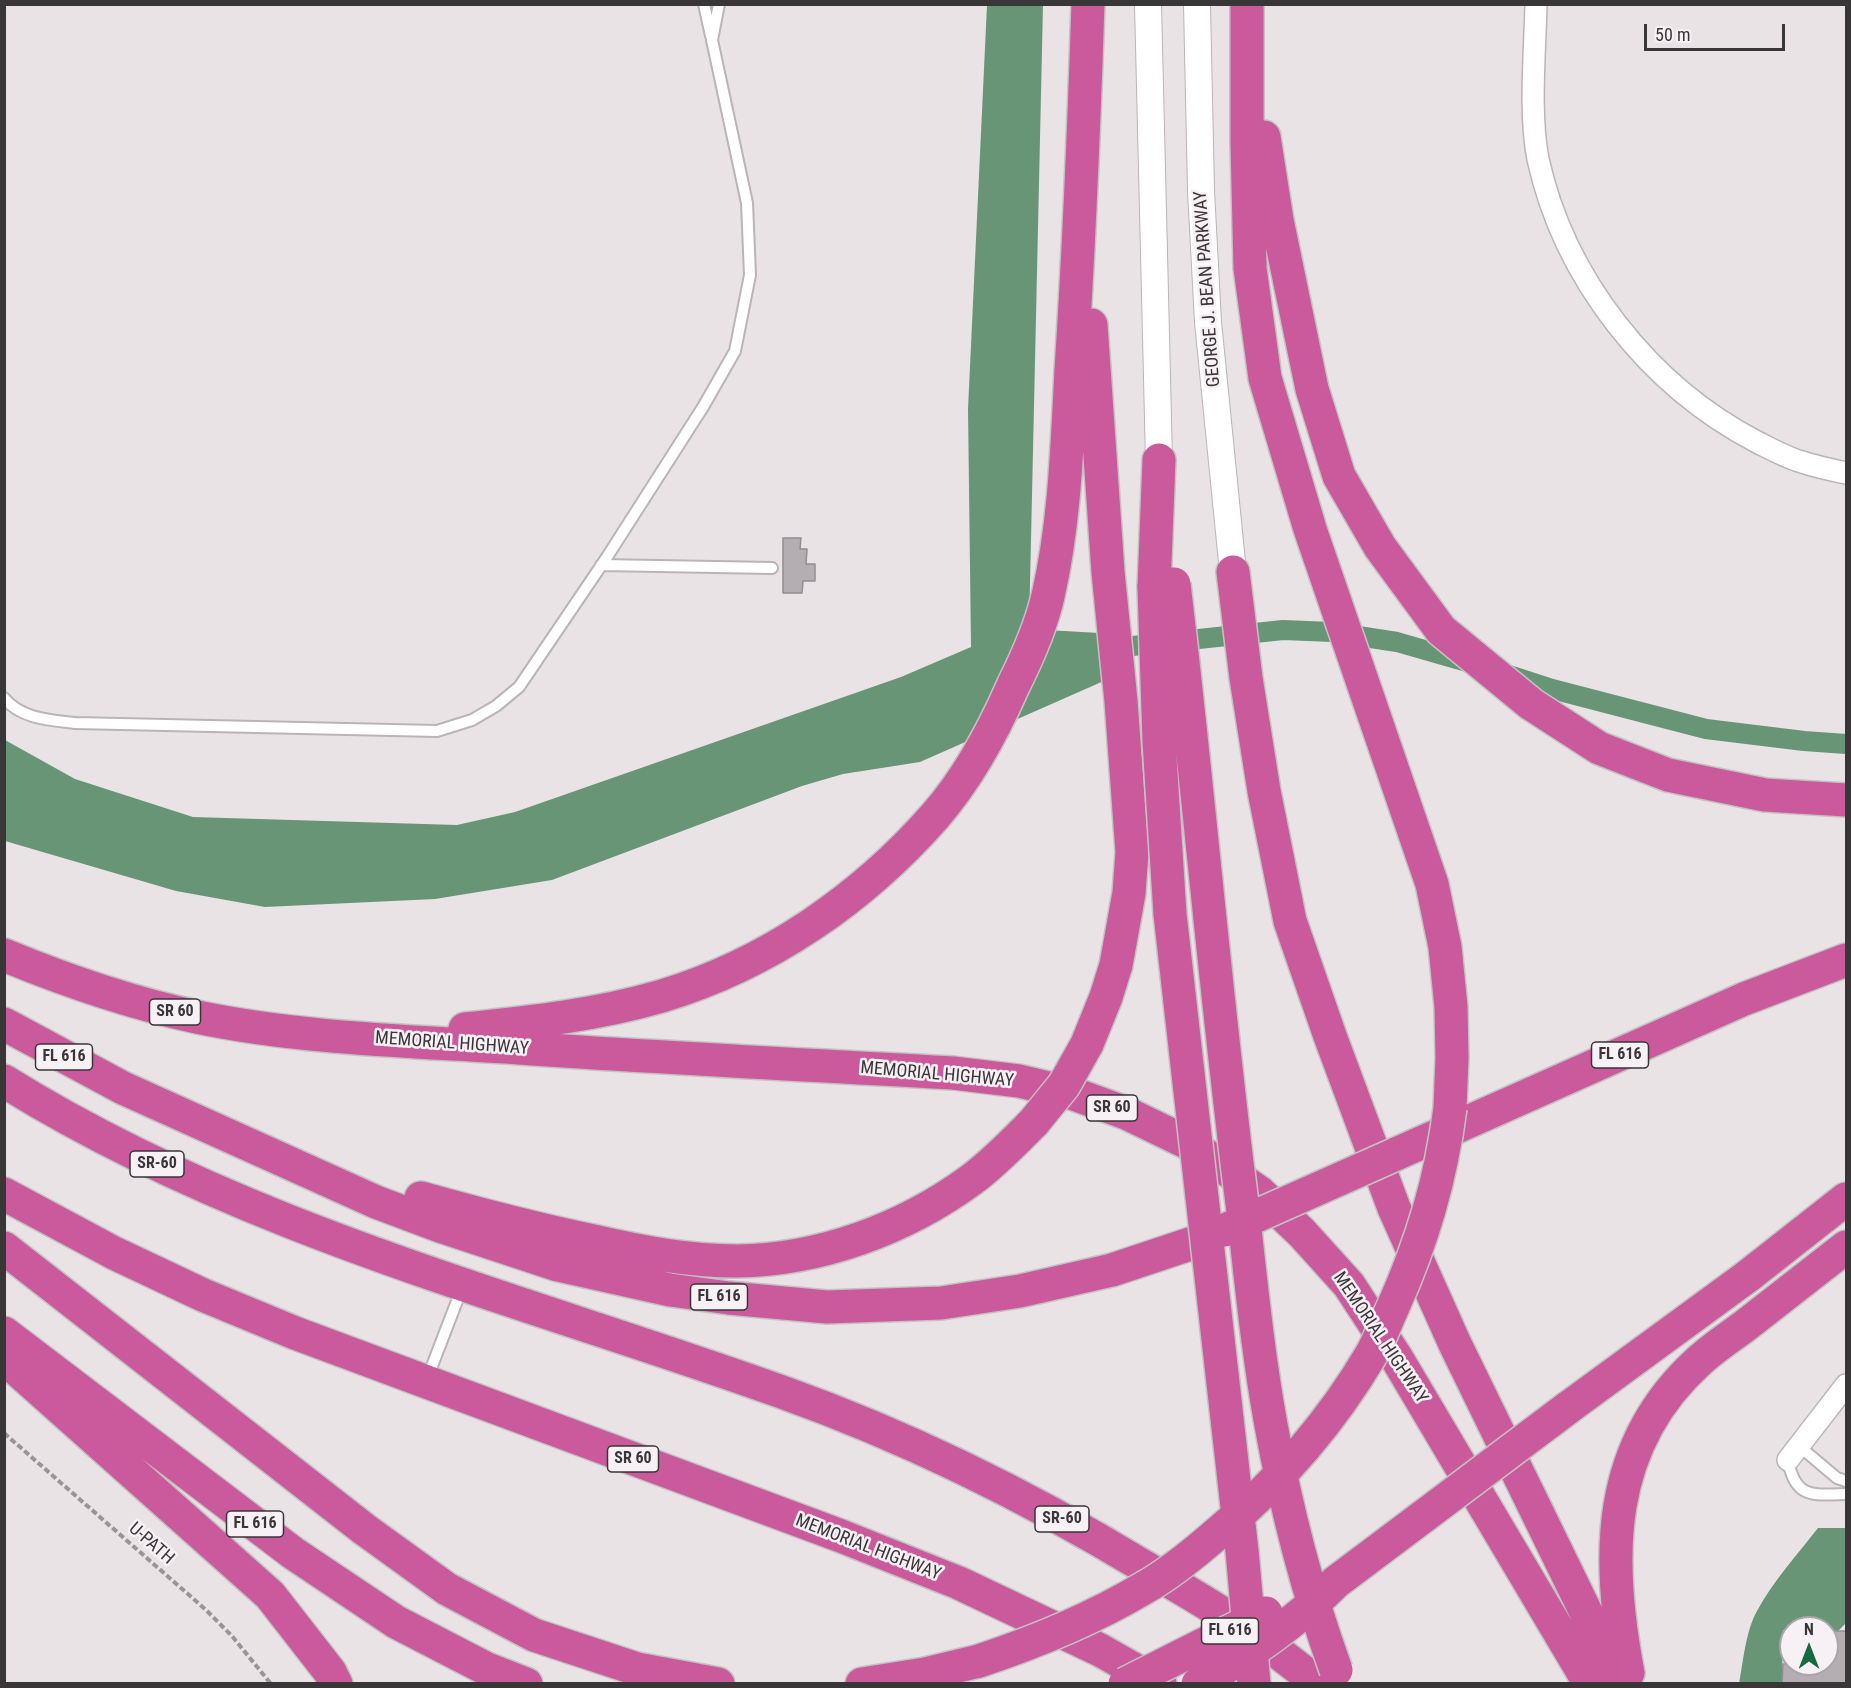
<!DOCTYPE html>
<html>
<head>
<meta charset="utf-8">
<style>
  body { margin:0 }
  #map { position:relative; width:1851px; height:1688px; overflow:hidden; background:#eae3e6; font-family:"Roboto Condensed",sans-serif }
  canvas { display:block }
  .frame { position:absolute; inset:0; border:6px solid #393638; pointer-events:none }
  .north { position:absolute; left:1779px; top:1616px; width:60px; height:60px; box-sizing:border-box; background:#f7f0f4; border:2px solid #aba6a9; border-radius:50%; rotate:0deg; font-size:16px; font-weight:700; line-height:24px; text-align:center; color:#393638 }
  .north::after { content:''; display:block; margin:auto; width:21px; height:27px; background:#156b3d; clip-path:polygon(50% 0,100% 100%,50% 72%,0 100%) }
  .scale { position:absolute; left:1644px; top:24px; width:141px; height:27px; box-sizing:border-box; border:3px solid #393638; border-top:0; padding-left:8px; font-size:18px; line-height:21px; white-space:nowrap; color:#393638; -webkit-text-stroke:4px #f7f0f4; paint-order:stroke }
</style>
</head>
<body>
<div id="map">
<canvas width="1851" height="1688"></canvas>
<div class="frame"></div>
<div class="north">N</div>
<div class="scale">50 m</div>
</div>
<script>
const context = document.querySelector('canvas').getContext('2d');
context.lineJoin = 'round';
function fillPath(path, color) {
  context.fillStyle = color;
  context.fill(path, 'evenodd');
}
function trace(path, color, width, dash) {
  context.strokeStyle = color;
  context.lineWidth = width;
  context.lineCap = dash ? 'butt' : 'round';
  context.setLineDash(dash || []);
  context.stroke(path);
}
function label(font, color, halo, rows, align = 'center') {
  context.font = font + ' "Roboto Condensed",sans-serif';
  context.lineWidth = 5;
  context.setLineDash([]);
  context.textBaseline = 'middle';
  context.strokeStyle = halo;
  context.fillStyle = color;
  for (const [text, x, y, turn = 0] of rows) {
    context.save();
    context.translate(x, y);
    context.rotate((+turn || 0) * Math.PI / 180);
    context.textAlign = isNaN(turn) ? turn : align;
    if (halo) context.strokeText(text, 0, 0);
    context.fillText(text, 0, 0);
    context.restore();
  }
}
fillPath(new Path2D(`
  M987 5H1043L1029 629 1117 634 1106 680 920 762 843 774 802 786 552 880 435 899 265 907 176 891 5 841V740L75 779 193 817 457 825 515 812 901 677 971 647 968 409Z
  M1818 1528H1846V1623L1838 1631H1827V1628H1791V1630H1783L1782 1683 1739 1684C1743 1662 1746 1630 1757 1611 1773 1581 1797 1555 1818 1528Z`), '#699577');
trace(new Path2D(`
  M1105 649 1283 630 1332 632 1397 642 1470 663
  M1506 674 1552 689 1706 729 1804 741 1846 744`), '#699577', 20);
const building = new Path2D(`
  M783 538H801L800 549H807L806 564H815V581H803L802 593H783Z
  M1827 1631H1846V1683H1782L1783 1664H1827Z`);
fillPath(building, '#b4adb1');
trace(building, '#948d90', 1.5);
const service = new Path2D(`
  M704 4 711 36
  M601 565 772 568
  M4 698C21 719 50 720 75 723L437 731 472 720 496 706 519 687 607 557 703 407 735 351 750 275 747 203 712 40 719 4
  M427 1379 462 1288
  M1799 1446 1837 1478 1846 1481
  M1788 1460C1795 1499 1813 1495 1846 1494`);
const minor = new Path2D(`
  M1536 4C1535 51 1529 114 1538 159 1564 278 1649 386 1757 442 1771 449 1787 458 1802 462 1817 467 1832 470 1846 473
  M1788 1460 1846 1385`);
const tertiary = new Path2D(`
  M1148 4 1159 460
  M1197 4 1201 191 1208 322 1233 572`);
const motorway = new Path2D(`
  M1247 4V143L1250 268 1265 378 1310 529 1432 884 1445 947 1451 1007 1452 1058 1450 1108
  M1264 137 1277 220 1312 389 1339 476 1380 547 1441 630 1531 704 1599 748 1668 775 1765 795 1846 800
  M1233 572 1246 678 1264 791 1290 921 1330 1036 1394 1208 1455 1344 1621 1684
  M1154 587 1159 460
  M4 955C67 981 131 1003 197 1017 302 1039 412 1041 519 1048 664 1058 808 1065 953 1073L1019 1081 1074 1094 1126 1113 1188 1143 1259 1192 1302 1233 1349 1285 1396 1357 1590 1684
  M4 1024 123 1088 376 1202 440 1226 558 1265 670 1290 729 1298 827 1307 941 1303 1020 1291 1112 1270 1202 1240
  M465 1029C532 1022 597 1015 662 996 768 964 862 899 935 816 968 778 993 732 1013 686 1027 658 1041 627 1048 596 1065 522 1067 446 1071 370 1079 248 1084 126 1088 4
  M1087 1044 1106 997 1116 965 1129 893 1132 852 1121 701 1108 572 1091 325
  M4 1081C243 1230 520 1298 782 1392 908 1437 1029 1497 1143 1566 1179 1587 1215 1607 1249 1631 1273 1648 1296 1666 1319 1684
  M1396 1154 1744 999 1846 960
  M4 1194 114 1253 203 1295 295 1333 841 1536 959 1583 1100 1650 1160 1684
  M421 1198C478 1214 535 1229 593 1241 641 1252 688 1261 737 1261 820 1260 904 1229 971 1180 994 1163 1014 1142 1034 1122
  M4 1248 364 1529 447 1589 534 1635 637 1669 718 1684
  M4 1333 293 1553 396 1622 485 1668 526 1684
  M4 1358 270 1595 330 1672 336 1684
  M1569 1407 1748 1276 1846 1199
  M1628 1673C1606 1558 1605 1446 1699 1361 1713 1348 1730 1337 1746 1325 1779 1299 1813 1273 1846 1247
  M862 1684 925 1674 979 1661`);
trace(service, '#bbb4b7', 14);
trace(minor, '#bbb4b7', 24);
trace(tertiary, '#bbb4b7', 28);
trace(motorway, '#c4c3c3', 36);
trace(new Path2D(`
  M4 1433 205 1609 232 1636 271 1684`), '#999497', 4, [6, 3]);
trace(service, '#fff', 10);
trace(minor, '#fff', 21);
trace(tertiary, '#fff', 26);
trace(motorway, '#ca5a9c', 33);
const motorwayBridge = new Path2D(`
  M1174 584C1199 793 1216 1002 1243 1211 1251 1282 1258 1354 1271 1425 1286 1508 1307 1590 1336 1670
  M1154 587 1159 742 1170 914 1242 1551 1254 1684
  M1034 1122 1064 1085 1087 1044
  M1225 1230 1396 1154
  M979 1661C1036 1642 1092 1619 1144 1588 1171 1573 1196 1552 1220 1531 1280 1481 1332 1421 1372 1353 1380 1339 1386 1322 1393 1307 1422 1242 1441 1180 1450 1108
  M1125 1684 1266 1613
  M1198 1684C1251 1653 1293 1625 1336 1582L1569 1407`);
trace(motorwayBridge, '#c4c3c3', 36, []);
trace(motorwayBridge, '#ca5a9c', 33);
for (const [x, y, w] of [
  [175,1012,51],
  [1620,1055,57],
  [64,1057,57],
  [1112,1108,51],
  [157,1164,54],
  [719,1297,57],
  [633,1459,51],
  [1062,1519,54],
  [255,1524,57],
  [1230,1631,57]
]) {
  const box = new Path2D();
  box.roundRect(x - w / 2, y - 13, w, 26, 4.5);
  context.fillStyle = '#f7f0f4';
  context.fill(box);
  trace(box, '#393638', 1.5);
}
label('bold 16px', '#393638', null, [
  ["SR 60",175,1012],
  ["FL 616",1620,1055],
  ["FL 616",64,1057],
  ["SR 60",1112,1108],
  ["SR-60",157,1164],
  ["FL 616",719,1297],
  ["SR 60",633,1459],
  ["SR-60",1062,1519],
  ["FL 616",255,1524],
  ["FL 616",1230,1631]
]);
label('18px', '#393638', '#f7f0f4', [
  ["GEORGE J. BEAN PARKWAY",1208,289,-94],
  ["MEMORIAL HIGHWAY",452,1044,4],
  ["MEMORIAL HIGHWAY",937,1075,5],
  ["MEMORIAL HIGHWAY",1380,1338,56],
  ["U-PATH",151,1544,41],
  ["MEMORIAL HIGHWAY",868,1548,21]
]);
</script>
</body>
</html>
